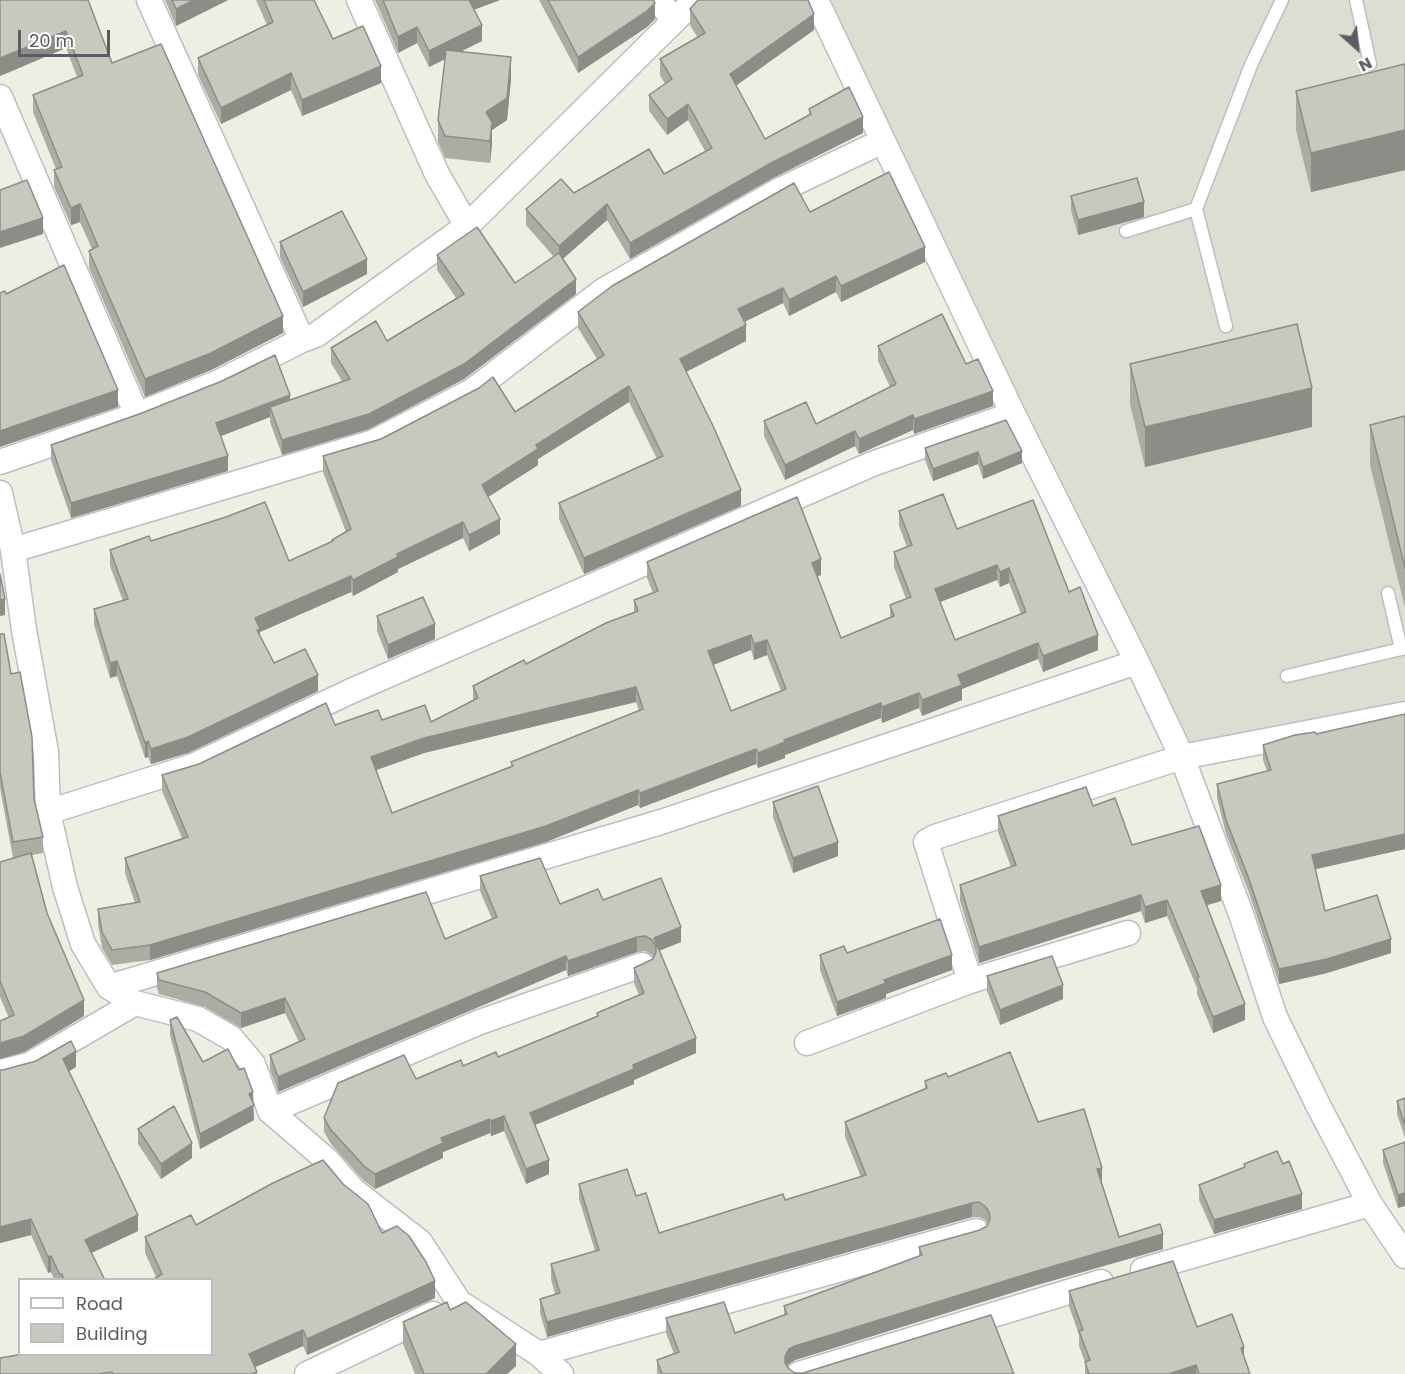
<!DOCTYPE html>
<html>
<head>
<meta charset="utf-8">
<style>
  body { margin:0 }
  #map { position:relative; width:1405px; height:1374px; overflow:hidden; background:#eeeee2; font-family:Poppins,sans-serif }
  canvas { display:block }
  .legend { position:absolute; left:18px; top:1278px; width:195px; height:78px; box-sizing:border-box; background:#fff; border:2px solid #bdbec1; margin:0; padding:8px 10px; list-style:none; font-size:18px; color:#5b5d64 }
  .legend li { display:flex; align-items:center; gap:12px; height:30px }
  .legend b { width:30px; border:2px solid #bdbec1 }
  .north { position:absolute; left:1327px; top:18px; width:60px; height:60px; -webkit-text-stroke:4px #fff; paint-order:stroke; rotate:153deg; font-size:16px; font-weight:700; line-height:24px; text-align:center; color:#5b5d64 }
  .north::after { content:''; display:block; margin:auto; width:21px; height:27px; background:#5b5d64; clip-path:polygon(50% 0,100% 100%,50% 72%,0 100%) }
  .scale { position:absolute; left:18px; top:30px; width:92px; height:27px; box-sizing:border-box; border:3px solid #5b5d64; border-top:0; padding-left:8px; font-size:18px; line-height:21px; white-space:nowrap; color:#5b5d64; -webkit-text-stroke:4px #fff; paint-order:stroke }
</style>
</head>
<body>
<div id="map">
<canvas width="1405" height="1374"></canvas>
<ul class="legend">
<li><b style="height:8px;background:#fff"></b>Road</li>
<li><b style="height:16px;background:#c9c8bf"></b>Building</li>
</ul>
<div class="north">N</div>
<div class="scale">20 m</div>
</div>
<script>
const context = document.querySelector('canvas').getContext('2d');
context.lineJoin = 'round';
function fillPath(path, color) {
  context.fillStyle = color;
  context.fill(path, 'evenodd');
}
function trace(path, color, width, dash) {
  context.strokeStyle = color;
  context.lineWidth = width;
  context.lineCap = dash ? 'butt' : 'round';
  context.setLineDash(dash || []);
  context.stroke(path);
}
fillPath(new Path2D(`
  M825 0H1405V706L1187 749Z`), '#deddd1');
const lane = new Path2D(`
  M1356 0 1370 64
  M1126 231 1196 209
  M1226 326 1196 209 1251 65 1282 0
  M1388 593 1401 649
  M1287 676 1405 648`);
const street = new Path2D(`
  M149 0 302 340
  M359 0 437 174 467 226
  M659 0 673 20
  M816 0 1013 414 1137 662 1182 757 1241 914 1275 1017 1319 1107 1370 1204 1405 1256
  M0 97 137 415
  M0 462 137 415 217 383 302 340 316 335 467 226 695 0
  M0 493 13 550 24 630 46 752 48 812 65 887 83 944 109 987 135 1003 198 1019 231 1038 253 1064 270 1111 328 1161 354 1191 420 1242 459 1302 539 1354 561 1374
  M13 550 374 442 472 391 604 290 780 190 883 141
  M48 812 193 766 349 692 872 464 1013 414
  M970 981 926 842 935 837 1182 757 1405 714
  M109 987 661 822 1137 662
  M807 1043 970 981 1128 933
  M0 1072 29 1065 135 1003
  M270 1111 480 1022 642 965
  M1143 1270 1370 1204
  M539 1354 976 1231
  M307 1374 433 1314
  M799 1374 1101 1282`);
trace(lane, '#bdbec4', 15);
trace(street, '#bdbec4', 27);
trace(lane, '#fff', 12);
trace(street, '#fff', 24);
fillPath(new Path2D(`
  M0 0H88L112 63 283 333 211 370 145 397 89 268V251L92 249 80 222 71 225 54 187V170L56 169 33 112V95L77 77 66 48 0 76Z
  M165 0H228L176 26Z
  M256 0H314L333 39 381 83 302 116 291 90 221 124 198 75V58L267 25Z
  M375 0H500L474 10 482 41 460 52 511 79 507 120 492 130V144L490 163 445 158 438 142V120L445 59 429 67 417 43 398 53Z
  M539 0H653L655 19 647 27 578 73Z
  M690 9 814 30 735 86 765 139 809 115V109L863 133 773 178 630 259 607 220 563 259 576 294 464 379 369 429 282 455 270 422V417L221 436 228 471 71 518 51 460V445L290 400 342 381 331 363V348L387 341 456 298 437 270V255L515 283 554 257 526 225V209L574 193 664 174 705 151 688 120 667 135 649 111V95L665 84 660 75V59L698 38 690 25Z
  M1405 64V170L1311 192 1296 130V91Z
  M1071 196 1144 217 1078 235 1071 211Z
  M810 212 925 262 841 302 836 292 789 316 783 303 744 322 746 341 686 372 741 506 584 574 559 519V503L657 459 629 402 538 459V465L488 497 500 534 469 551 463 538 398 569V572L353 596 351 592 260 632V635L274 663 318 691 188 753 151 764 148 757 145 758 117 676 110 678 94 625V609L123 601 110 566V550L151 541 289 561 332 542V540L346 532 323 472V456L515 412 597 359 578 328V312Z
  M280 242 367 274 303 307 280 257Z
  M878 346 966 364 993 406 914 434 913 430 859 454 855 446 785 480 764 436V421L816 424 890 387 878 361Z
  M1130 364 1312 427 1145 467 1130 404Z
  M1405 416V608L1370 465V425Z
  M925 448 1022 451V463L983 479 978 464 933 481 925 460Z
  M899 511 957 529 1069 592 1098 650 1043 672 1038 659 962 689V700L922 716 919 708 882 723 881 718 785 755V758L758 768 756 764 640 808 638 805 546 842 150 960 112 965 102 948 98 924V909L135 903 125 873V858L182 838 162 791V775L335 725 382 720 431 722 473 700V686L526 664 634 612V600L653 593 647 578V562L821 575 817 576 841 638 890 618V605L906 599 894 567V552L907 547 899 526ZM997 580 1000 587 1009 583 1021 614 955 640 940 602ZM751 650 754 660 767 655 781 691 731 711 713 665ZM636 702 639 711 511 762V766L392 813 376 770 424 753Z
  M377 616 435 639 388 659 377 631Z
  M0 634 11 674 34 799 43 837V853L32 855 47 913 84 1016 24 1052 0 1059V1021L9 1018 0 997V862L13 858 0 788Z
  M1316 734 1405 849 1315 869 1325 911 1391 953 1327 973 1279 984 1249 893 1226 834 1217 798V784L1267 771 1263 760V745Z
  M773 802 838 856 793 873 773 817Z
  M1093 806 1132 845 1221 901 1207 905 1245 1020 1213 1033 1197 994V988L1167 916 1145 923 1141 911 979 963 960 901V885L1011 867 998 832V816Z
  M480 876 560 904 603 900 681 942 659 951 696 1053 634 1080V1084L535 1125 549 1174 526 1184 504 1131 491 1136 490 1133 443 1152V1158L375 1189 364 1181 331 1144 324 1132V1118L416 1079 498 1057 597 1016V1013L639 995 634 983V968L653 959 654 958 652 955 645 951 637 952 568 976 566 970 278 1092 270 1070V1055L299 1042 285 1013 241 1028 205 1007 159 994 157 988V973L445 939 492 919 480 891Z
  M847 953 952 970 886 994V998L837 1016 820 970V955Z
  M987 976 1063 999 1000 1025 987 991Z
  M170 1020 203 1062 254 1120 200 1149 170 1035Z
  M76 1067 69 1071 138 1231 91 1253 105 1280H54L51 1272 48 1273 31 1235 0 1243V1070Z
  M948 1077 1038 1122 1102 1183 1119 1237 1163 1249 1037 1285 795 1360 789 1364 787 1367 789 1369 795 1373 1014 1374H657V1360L674 1354 666 1333V1318L735 1333 784 1315V1306L919 1256V1247L980 1230 987 1226 988 1224 985 1220 979 1217H972L547 1337 540 1313V1299L555 1294 551 1279V1264L595 1251 579 1199V1184L636 1196 659 1233 785 1200 861 1177 845 1137V1122L925 1089V1081Z
  M1405 1098V1138L1397 1114V1101Z
  M138 1129 192 1158 161 1179 138 1144Z
  M1405 1142 1398 1208 1383 1163V1150Z
  M1244 1164H1283L1302 1209 1214 1234 1199 1200V1185L1244 1167Z
  M196 1225 382 1233 435 1298 307 1355 303 1346 255 1367 257 1374H0L212 1354 156 1277 145 1253V1237Z
  M1069 1291 1197 1327 1244 1358 1250 1374H1085V1362L1079 1346V1335L1069 1306Z
  M450 1310 516 1366 507 1374H415L403 1344V1322Z`), '#adaca4');
fillPath(new Path2D(`
  M194 0H228L176 26V9Z
  M467 0H500L467 12Z
  M655 3V19L647 27 578 73V57Z
  M814 14V30L730 90V74Z
  M482 25V41L429 67V51Z
  M417 27V43L398 53V37Z
  M66 31V48L0 76V58Z
  M511 57V79L507 120 492 130V144L490 163V141L486 112Z
  M381 66V83L302 116V100Z
  M291 73V90L221 124V108Z
  M688 104V120L667 135V119Z
  M863 117V133L773 178 630 259V243L773 162Z
  M1405 130V170L1311 192V153Z
  M1144 202V217L1078 235V220Z
  M80 204V222L71 225V208Z
  M607 204V220L559 262V246Z
  M43 218V234L0 248V232Z
  M925 247V262L841 302V286Z
  M367 259V274L303 307V292Z
  M836 276V292L789 316V300Z
  M576 279V294L464 379 369 429 282 455V440Z
  M783 288V303L738 325V309Z
  M283 316V333L211 370 145 397V379Z
  M746 325V341L680 375V359Z
  M629 386V402L538 459V465L482 501V485L536 445Z
  M1312 388V427L1145 467V427Z
  M118 390V407L0 447V431Z
  M993 391V406L914 434V419Z
  M290 395V410L270 407V417L216 438V423Z
  M913 415V430L859 454V439Z
  M855 431V446L785 480V465Z
  M1022 451V463L983 479V467Z
  M978 452V464L933 481V469Z
  M228 456V471L71 518V503Z
  M741 490V506L584 574V558Z
  M500 519V534L469 551V535Z
  M463 522V538L398 569V572L353 596V580L397 554Z
  M821 559V575L812 578V563Z
  M997 565V580L935 604V589Z
  M1009 568V583L1000 587V572Z
  M351 576V592L260 632V645L255 618Z
  M5 599V615L0 616V600Z
  M435 624V639L388 659V645Z
  M751 635V650L708 667V651Z
  M1098 635V650L1043 672V656Z
  M767 640V655L754 660V644Z
  M1038 643V659L962 689V700L922 716V700L958 675Z
  M117 661V676L110 678V663Z
  M318 675V691L188 753 151 764V749Z
  M636 687V702L424 753 371 772V757L424 738Z
  M919 693V708L882 723V707Z
  M881 703V718L785 755V758L758 768V753L784 740Z
  M148 741V757L145 758V743Z
  M756 749V764L640 808V793Z
  M638 790V805L546 842 150 960V945Z
  M1405 834V849L1312 870V855Z
  M838 842V856L793 873V858Z
  M1221 885V901L1201 907V891Z
  M1141 895V911L979 963V947Z
  M1167 900V916L1145 923V907Z
  M681 927V942L656 952 654 938Z
  M637 937V952L568 976V961Z
  M1391 939V953L1327 973 1279 984V969Z
  M952 955V970L886 994V998L837 1016V1002L884 980Z
  M566 956V970L278 1092V1077Z
  M1063 985V999L1000 1025V1010Z
  M285 998V1013L241 1028V1013Z
  M84 1000V1016L24 1052 0 1059V1043Z
  M1245 1004V1020L1213 1033V1017Z
  M696 1038V1053L634 1080V1084L530 1127V1113L633 1065Z
  M76 1051V1067L63 1075V1059Z
  M253 1092 254 1120 200 1149V1134L249 1094Z
  M504 1116V1131L491 1136V1121Z
  M490 1119V1133L443 1152V1158L375 1189V1174L441 1138Z
  M192 1143V1158L161 1179V1164Z
  M549 1160V1174L526 1184V1169Z
  M1102 1168V1183L1097 1169Z
  M1405 1193V1206L1398 1208V1195Z
  M1302 1194V1209L1214 1234V1220Z
  M972 1203V1217L547 1337V1322Z
  M138 1215V1231L85 1256V1240Z
  M31 1219V1235L0 1243V1227Z
  M1163 1234V1249L1037 1285 795 1360 789 1364 785 1370V1356L789 1349 795 1346 1037 1271Z
  M51 1256V1272L48 1273V1257Z
  M435 1281V1298L307 1355V1339Z
  M303 1330V1346L249 1370V1354Z
  M516 1344V1366L507 1374H486Z
  M1244 1347V1362L1241 1348Z
  M1196 1365V1374H1169Z`), '#8d8c86');
const building = new Path2D(`
  M0 0H88L112 63 161 44 283 316 211 353 145 379 89 251 98 246 80 204 71 208 54 170 62 167 33 95 83 75 66 31 0 58Z
  M172 0H194L176 9Z
  M264 0H314L333 39 363 26 381 66 302 100 291 73 221 108 198 58 273 22Z
  M383 0H469L482 25 429 51 417 27 398 37Z
  M548 0H653L655 3 647 11 578 57Z
  M698 0H808L814 14 730 74 765 139 811 114 809 109 849 87 863 117 773 162 630 243 607 204 559 246 526 209 561 179 574 193 649 149 664 174 712 148 688 104 667 119 649 95 672 79 660 59 705 33 690 9Z
  M446 50 511 57 507 98 486 112 492 122 490 141 445 136 438 120Z
  M1405 64V130L1311 153 1296 91Z
  M889 172 925 247 841 286 836 276 789 300 783 288 738 309 746 325 680 359 714 428 741 490 584 558 559 503 663 456 629 386 536 445 538 449 482 485 500 519 469 535 463 522 397 554 398 557 353 580 351 576 255 618 260 629 257 630 274 663 305 649 318 675 188 737 151 749 148 741 145 743 117 661 110 663 94 609 128 599 110 550 149 536 151 541 226 517 265 502 289 561 333 541 332 540 351 529 323 456 381 439 479 388 493 377 515 412 604 355 578 312 612 286 794 183 810 212Z
  M1137 178 1144 202 1078 220 1071 196Z
  M27 180 43 218 0 232V190Z
  M342 211 367 259 303 292 280 242Z
  M477 227 515 283 559 253 576 279 464 364 369 414 282 440 270 407 350 379 331 348 376 321 387 341 464 294 437 255Z
  M64 265 118 390 0 431V293L5 291 6 294Z
  M942 314 966 364 978 359 993 391 914 419 913 415 859 439 855 431 785 465 764 421 806 402 816 424 896 384 878 346Z
  M1297 324 1312 388 1145 427 1130 364Z
  M275 355 290 395 216 423 228 456 71 503 51 445 142 413 222 381Z
  M1405 416V568L1370 425Z
  M1006 420 1022 451 983 467 978 452 933 469 925 448Z
  M943 494 957 529 1033 500 1069 592 1080 587 1098 635 1043 656 1038 643 958 675 962 685 922 700 919 693 882 707 881 703 784 740 785 742 758 753 756 749 640 793 638 790 546 826 150 945 112 950 102 932 98 909 140 902 125 858 188 837 162 775 199 764 326 703 335 725 378 710 382 720 425 705 431 722 478 698 473 686 524 660 526 664 606 623 638 611 634 600 658 591 647 562 797 497 821 559 812 563 841 638 894 616 890 605 911 597 894 552 912 545 899 511ZM997 565 1000 572 1009 568 1026 612 955 640 935 589ZM751 635 754 644 767 640 786 689 731 711 708 651ZM636 687 643 709 511 762 513 766 392 813 371 757 424 738Z
  M0 574 5 599 0 600Z
  M423 597 435 624 388 645 377 616Z
  M0 634H4L11 674 20 672 32 737 34 799 43 837 13 842 0 772Z
  M1405 714V834L1312 855 1325 911 1377 895 1391 939 1327 959 1279 969 1249 879 1226 820 1217 784 1271 770 1263 745 1295 735 1315 732 1316 734Z
  M818 786 838 842 793 858 773 802Z
  M1086 787 1093 806 1115 798 1132 845 1199 826 1221 885 1201 891 1245 1004 1213 1017 1197 978 1199 977 1167 900 1145 907 1141 895 979 947 960 885 1016 865 998 816Z
  M31 853 47 913 84 1000 24 1036 0 1043V1021L14 1015 0 981V862Z
  M540 858 560 904 598 889 603 900 661 878 681 927 654 938 696 1038 633 1065 634 1069 530 1113 549 1160 526 1169 504 1116 491 1121 490 1119 441 1138 443 1143 375 1174 364 1166 331 1130 324 1118 338 1083 404 1055 416 1079 461 1060 463 1066 496 1052 498 1057 598 1016 597 1013 644 993 634 968 653 959 656 952V946L652 940 645 936 637 937 568 961 566 956 278 1077 270 1055 305 1039 285 998 241 1013 205 992 159 980 157 973 426 892 445 939 497 917 480 876Z
  M940 919 952 955 884 980 886 983 837 1002 820 955 844 946 847 953Z
  M1052 956 1063 985 1000 1010 987 976Z
  M177 1017 203 1062 228 1049 239 1070 244 1068 253 1092 249 1094 254 1105 200 1134 170 1020Z
  M71 1041 76 1051 63 1059 138 1215 85 1240 105 1280H64L62 1274 60 1275 51 1256 48 1257 31 1219 0 1227V1070H3L36 1061Z
  M1010 1052 1038 1122 1084 1109 1102 1168 1097 1169 1119 1237 1160 1224 1163 1234 1037 1271 795 1346 789 1349 785 1356V1363L789 1369 795 1373H803L991 1315 1014 1374H662L657 1360 679 1352 666 1318 724 1302 735 1333 787 1314 784 1306 922 1255 919 1247 980 1230 987 1226 990 1219 989 1212 985 1206 979 1202 972 1203 547 1322 540 1299 560 1293 551 1264 599 1250 579 1184 627 1169 636 1196 646 1193 659 1233 783 1194 785 1200 866 1175 845 1122 927 1088 925 1081 946 1073 948 1077Z
  M1405 1098V1125L1397 1101Z
  M174 1106 192 1143 161 1164 138 1129Z
  M1405 1142V1193L1398 1195 1383 1150Z
  M1277 1151 1283 1164 1289 1161 1302 1194 1214 1220 1199 1185 1245 1167 1244 1164Z
  M323 1160 343 1184 368 1204 382 1233 397 1226 409 1236 426 1262 435 1281 307 1339 303 1330 249 1354 257 1372 252 1374H113L112 1372 98 1374H0V1358L23 1354H212V1280H152L162 1274 145 1237 191 1215 196 1225 273 1183Z
  M1173 1261 1197 1327 1232 1314 1244 1347 1241 1348 1250 1374H1199L1196 1365 1169 1374H1089L1085 1362 1090 1360 1079 1331 1083 1330 1069 1291Z
  M447 1302 450 1310 466 1302 516 1344 486 1374H424L403 1322Z`);
fillPath(building, '#c9c8bf');
trace(building, '#8d8c86', 1.5);
</script>
</body>
</html>
